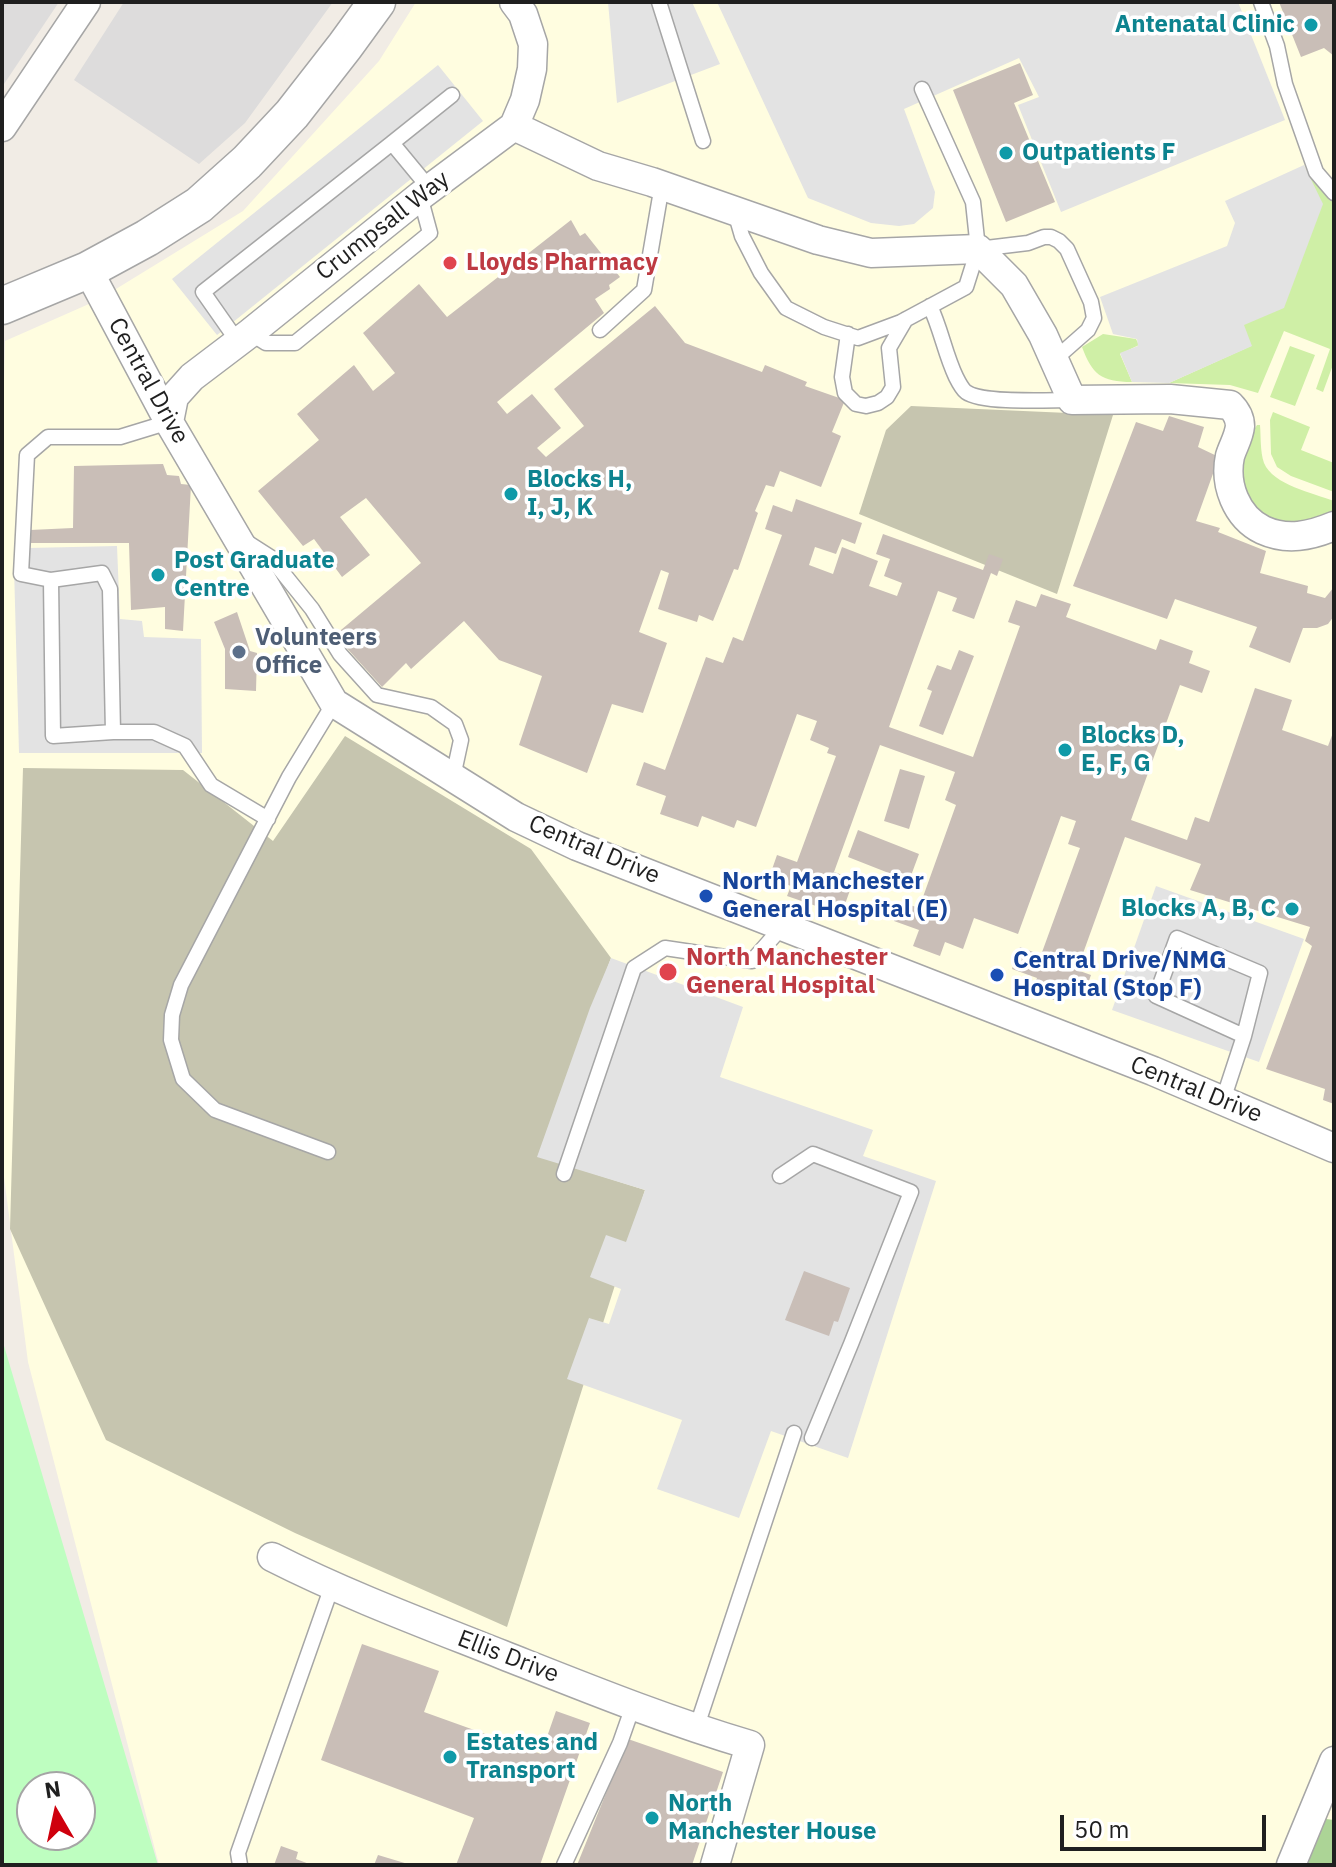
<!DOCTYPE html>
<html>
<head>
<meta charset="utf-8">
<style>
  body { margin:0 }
  #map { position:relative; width:1336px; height:1867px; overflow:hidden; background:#f1ece5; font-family:"IBM Plex Sans",sans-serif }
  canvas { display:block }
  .frame { position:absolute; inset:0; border:4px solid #1f1f1f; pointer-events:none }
  .north { position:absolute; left:16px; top:1771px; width:80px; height:80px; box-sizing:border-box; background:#fff; border:2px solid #a5a5a5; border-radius:50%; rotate:351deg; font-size:22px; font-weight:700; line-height:32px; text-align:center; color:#1f1f1f }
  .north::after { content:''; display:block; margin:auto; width:28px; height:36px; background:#cf000d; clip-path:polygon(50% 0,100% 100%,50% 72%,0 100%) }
  .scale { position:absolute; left:1060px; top:1815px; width:206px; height:36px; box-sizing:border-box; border:4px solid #1f1f1f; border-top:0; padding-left:10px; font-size:24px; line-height:28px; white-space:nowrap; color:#1f1f1f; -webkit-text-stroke:6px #fff; paint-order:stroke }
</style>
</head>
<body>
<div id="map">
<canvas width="1336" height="1867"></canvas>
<div class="frame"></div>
<div class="north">N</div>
<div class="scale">50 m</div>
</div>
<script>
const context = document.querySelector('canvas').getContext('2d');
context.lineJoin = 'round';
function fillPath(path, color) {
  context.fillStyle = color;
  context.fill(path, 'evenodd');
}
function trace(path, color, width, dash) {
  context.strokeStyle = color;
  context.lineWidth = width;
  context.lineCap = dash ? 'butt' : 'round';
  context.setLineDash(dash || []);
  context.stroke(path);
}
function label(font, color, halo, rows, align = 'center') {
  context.font = font + ' "IBM Plex Sans",sans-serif';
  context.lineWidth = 7;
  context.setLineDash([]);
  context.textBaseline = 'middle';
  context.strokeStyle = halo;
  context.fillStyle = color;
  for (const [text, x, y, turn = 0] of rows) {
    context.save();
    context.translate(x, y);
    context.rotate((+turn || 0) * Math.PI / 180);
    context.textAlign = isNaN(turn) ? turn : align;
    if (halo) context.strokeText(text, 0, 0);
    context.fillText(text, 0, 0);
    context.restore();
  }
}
fillPath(new Path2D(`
  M2 2H59L2 87Z
  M124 2H333L245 123 199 164 74 80Z`), '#dddcdc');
fillPath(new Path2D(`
  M416 2H1334V1865H159L28 1362 4 1177 2 468 5 341 98 300 243 211 379 61Z`), '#fffde0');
fillPath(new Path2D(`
  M911 406 1113 415 1057 594 859 514 886 430Z
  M345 736 531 849 611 958 538 1156 645 1190 507 1627 295 1533 106 1440 10 1229 23 768 183 770 273 841Z`), '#c6c5af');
fillPath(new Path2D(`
  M1315 175 1329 197 1334 202V362L1323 392 1316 389 1330 349 1284 331 1258 393 1230 385 1169 383 1251 346 1243 325 1322 204 1309 177Z
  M1103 334 1136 339 1139 345 1120 354 1132 382C1101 382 1092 374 1082 347Z
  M1290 346 1315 355 1295 406 1270 397Z
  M1273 412 1310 427 1301 450 1334 463V492L1291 476 1277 467 1271 454 1270 420Z
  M1257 425H1260C1261 437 1260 451 1264 463 1273 485 1313 493 1334 501V518L1288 525 1259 516 1239 488 1242 449Z`), '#cfefa6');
fillPath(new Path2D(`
  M1326 1819 1334 1820V1865H1298Z`), '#acd496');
fillPath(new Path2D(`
  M2 1339 158 1865H2ZM32 1787H80V1835H32Z`), '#befec0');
fillPath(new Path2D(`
  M608 2H692L720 64 617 103Z
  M717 2H1238L1285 120 1061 212 1018 105 1039 97 1019 58 904 109 935 192 933 208 914 224 899 226 871 223 808 198Z
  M438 65 483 121 217 335 172 279Z
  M1304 165 1323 204 1284 308 1244 325 1252 346 1169 383 1132 382 1120 353 1138 346 1137 339 1113 334 1100 297 1227 246 1235 223 1225 201Z
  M117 546 120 619 142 621 144 637 201 639 202 753H19L14 567 27 568 28 548Z
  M1156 886 1304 939 1259 1062 1112 1010Z
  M611 958 743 1007 720 1077 873 1130 863 1156 936 1181 848 1458 771 1431 739 1518 657 1489 682 1420 567 1379 589 1318 609 1324 621 1289 590 1277 606 1235 626 1242 645 1190 537 1157 590 1008Z`), '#e3e3e3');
fillPath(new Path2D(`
  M1279 2H1334V56L1324 48 1301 57Z
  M1020 63 1033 95 1014 103 1055 202 1006 222 953 90Z
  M571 220 580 236 585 233 620 277 609 285 610 289 595 299 604 313 497 402 507 414 532 394 561 428 537 448 546 457 584 426 554 389 655 306 685 343 762 372 765 365 807 382 805 386 845 400 832 432 841 436 821 487 780 471 774 487 766 485 755 511 758 513 738 570 734 569 713 621 699 615 697 622 658 609 669 573 661 570 639 632 667 643 643 713 612 704 587 773 519 745 542 676 499 660 464 621 411 669 406 663 382 687 335 635 421 563 366 498 340 517 370 555 342 577 314 539 303 546 258 491 319 440 297 414 354 365 373 391 395 373 363 333 419 284 447 317Z
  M1169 416 1204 427 1198 447 1219 457 1196 521 1220 528 1218 532 1266 551 1260 573 1308 586 1307 593 1325 598 1334 587V616L1328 624 1317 628H1303L1290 663 1249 647 1257 627 1175 599 1167 619 1073 586 1136 422 1163 431Z
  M163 464 167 475 179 476 181 484 191 485 183 631 165 629V607L131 610 129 543H28L30 530 73 528 74 466Z
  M796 499 862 523 855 544 842 539 836 554 815 547 809 565 833 574 842 547 878 561 869 586 897 596 902 583 884 576 890 559 876 554 883 534 983 570 989 554 1003 559 997 576 991 573 974 619 952 611 957 598 938 591 889 727 973 757 1020 626 1008 622 1016 600 1036 607 1041 594 1071 604 1066 617 1156 650 1160 639 1193 651 1189 663 1210 671 1202 693 1180 685 1131 820 1187 840 1195 817 1209 822 1255 688 1292 700 1282 730 1328 746 1334 730V1104L1323 1100 1325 1089 1266 1069 1312 946 1305 941 1310 927 1190 890 1201 864 1125 837 1077 970 1091 975 1084 995 1065 988 1060 1002 1032 992 1037 978 1012 969 1020 947 1041 955 1080 848 1068 844 1076 821 1061 816 1018 934 974 918 963 949 945 942 940 956 913 946 919 930 894 921 901 902 919 908 956 805 945 800 955 772 880 745 834 872 854 879 844 907 822 899 819 907 787 896 791 886 769 878 777 855 797 862 836 756 827 753 829 748 810 740 817 721 797 714 756 827 737 820 734 828 702 816 698 827 660 814 666 796 636 785 644 762 665 770 706 657 723 663 733 637 743 641 782 535 765 529 773 505 792 512Z
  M237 612 250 651 257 653 256 691 225 689V649L214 622Z
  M959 650 974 656 943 735 919 726 932 691 927 689 937 665 951 670Z
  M900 769 925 776 909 829 884 821Z
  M858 830 919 854 909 881 848 857Z
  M804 1271 850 1288 838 1322 834 1321 829 1336 785 1320Z
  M362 1644 439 1671 424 1712 541 1754 556 1711 590 1723 540 1865H456L474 1818 321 1760Z
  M628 1739 723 1772 692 1865H577Z
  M281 1846 298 1852 296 1859 312 1865H274Z
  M378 1855 408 1864V1865H374Z`), '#c9beb7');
const service = new Path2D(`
  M659 2 703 141
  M1261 2 1277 46 1285 84 1316 172 1334 193
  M392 143 452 95
  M735 212 742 236 761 273 786 308 824 327 858 338 901 322 966 287 978 249 973 202 922 89
  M978 249 1028 243 1044 237H1051L1059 241 1067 249 1091 302 1094 318 1088 330 1054 360
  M930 306C941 329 945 354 956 377 958 381 962 389 966 392 983 404 1050 400 1072 400
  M600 330 644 290 662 185
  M250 333 266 343H295L430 233 420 196
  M848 334 842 377 845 393 856 404 866 406 878 403 887 397 893 387 889 348 906 319
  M238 342 203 292 392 143 430 189
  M169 422 120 437H48L27 455 21 574 51 580 102 573 110 589 113 732H154L185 746 211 785 268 819
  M245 541 270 557 312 609 340 654 377 695 431 707 455 724 461 740 453 777
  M51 580 53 736 113 732
  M1223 1100 1244 1036 1156 996 1177 938 1260 973 1244 1036
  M328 1152 215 1110 183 1079 171 1040 172 1015 181 985 289 777 334 703
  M564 1174 634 968 665 948 752 961 782 927
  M780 1176 813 1154 911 1192 851 1344 812 1438
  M696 1729 794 1433
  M240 1865 238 1853 332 1586
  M564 1865 620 1743 633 1706`);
const minor = new Path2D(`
  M514 126 598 166 652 182 818 240 871 253 978 249 1014 285 1043 335 1072 400 1170 399 1230 405C1236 411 1240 418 1240 426 1239 437 1233 446 1230 456 1224 484 1236 517 1263 530 1287 541 1310 536 1334 526
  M2 127 86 2
  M88 270 169 422 334 703 516 817 577 846 1153 1071 1334 1148
  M169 422 174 397 192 377 250 333 420 196 514 126 525 100 532 69 533 44 523 14 514 2
  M272 1557C347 1595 425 1624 503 1655 584 1687 665 1720 750 1745L715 1865
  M1291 1865 1334 1761`);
const tertiary = new Path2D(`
  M2 306 88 270 147 238 199 205 247 162 292 114 345 46 377 2`);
trace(service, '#a6a6a6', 17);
trace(minor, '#a6a6a6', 31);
trace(tertiary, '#a6a6a6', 39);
trace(service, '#fff', 14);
trace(minor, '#fff', 28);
trace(tertiary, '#fff', 36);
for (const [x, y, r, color] of [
  [1311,25,8,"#0f9aa8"],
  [1006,153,8,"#0f9aa8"],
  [450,263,8,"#e0444e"],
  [511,494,8,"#0f9aa8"],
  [158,575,8,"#0f9aa8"],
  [239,652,8,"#5c6f8a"],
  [1065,750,8,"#0f9aa8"],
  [706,896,8,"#1a4fb4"],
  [1292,909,8,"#0f9aa8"],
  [668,972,10,"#e0444e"],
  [997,975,8,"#1a4fb4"],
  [450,1757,8,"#0f9aa8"],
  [652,1818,8,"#0f9aa8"]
]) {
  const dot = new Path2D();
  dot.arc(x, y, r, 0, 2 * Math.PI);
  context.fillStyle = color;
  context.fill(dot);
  trace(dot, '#fff', 3);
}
label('bold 24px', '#0d838f', '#fff', [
  ["Antenatal Clinic",1295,25,"right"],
  ["Outpatients F",1022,153],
  ["Blocks H,",527,480],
  ["I, J, K",527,508],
  ["Post Graduate",174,561],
  ["Centre",174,589],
  ["Blocks D,",1081,736],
  ["E, F, G",1081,764],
  ["Blocks A, B, C",1276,909,"right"],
  ["Estates and",466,1743],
  ["Transport",466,1771],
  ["North",668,1804],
  ["Manchester House",668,1832]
], 'left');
label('24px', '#1f1f1f', '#fff', [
  ["Crumpsall Way",383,226,-38],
  ["Central Drive",148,381,61],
  ["Central Drive",594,850,23],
  ["Central Drive",1196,1090,22],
  ["Ellis Drive",508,1657,21]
]);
label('bold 24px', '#be3a42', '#fff', [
  ["Lloyds Pharmacy",466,263],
  ["North Manchester",686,958],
  ["General Hospital",686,986]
], 'left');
label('bold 24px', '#4e5e75', '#fff', [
  ["Volunteers",255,638],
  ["Office",255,666]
], 'left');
label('bold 24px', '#164399', '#fff', [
  ["North Manchester",722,882],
  ["General Hospital (E)",722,910],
  ["Central Drive/NMG",1013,961],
  ["Hospital (Stop F)",1013,989]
], 'left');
</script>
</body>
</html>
